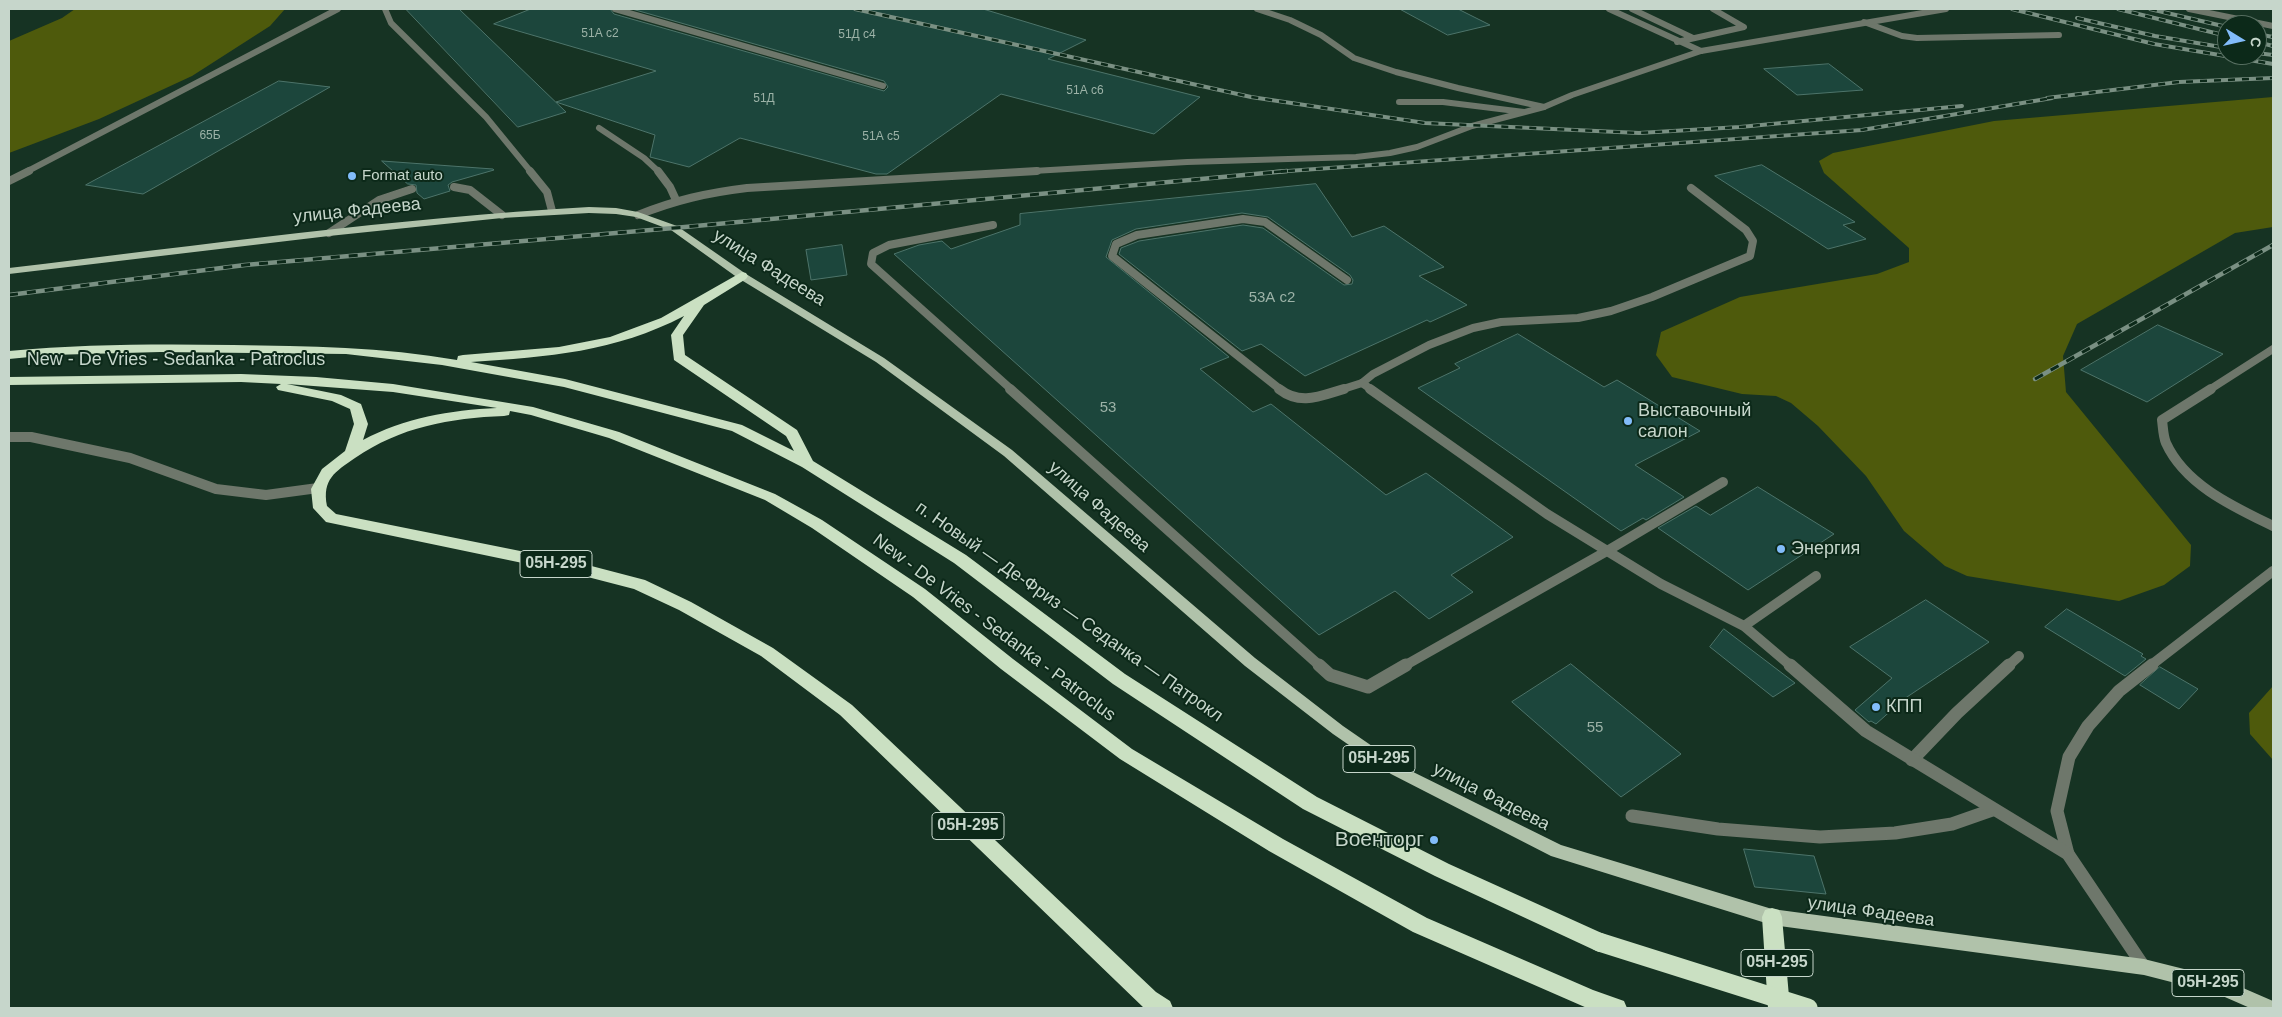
<!DOCTYPE html>
<html>
<head>
<meta charset="utf-8">
<style>
  body { margin:0 }
  #map { position:relative; width:2282px; height:1017px; overflow:hidden; background:#163323; font-family:Arial,sans-serif }
  canvas { display:block }
  .frame { position:absolute; inset:0; border:10px solid #c6d6cb; pointer-events:none }
  .north { position:absolute; left:2217px; top:15px; width:50px; height:50px; box-sizing:border-box; background:#0c2919; border:1px solid #566e60; border-radius:50%; rotate:99deg; font-size:14px; font-weight:700; line-height:20px; text-align:center; color:#c6d6cb }
  .north::after { content:''; display:block; margin:auto; width:18px; height:22px; background:#82bcfa; clip-path:polygon(50% 0,100% 100%,50% 72%,0 100%) }
</style>
</head>
<body>
<div id="map">
<canvas width="2282" height="1017"></canvas>
<div class="frame"></div>
<div class="north">С</div>
</div>
<script>
const context = document.querySelector('canvas').getContext('2d');
context.lineJoin = 'round';
function fillPath(path, color) {
  context.fillStyle = color;
  context.fill(path, 'evenodd');
}
function trace(path, color, width, dash) {
  context.strokeStyle = color;
  context.lineWidth = width;
  context.lineCap = dash ? 'butt' : 'round';
  context.setLineDash(dash || []);
  context.stroke(path);
}
function label(font, color, halo, rows, align = 'center') {
  context.font = font + ' Arial,sans-serif';
  context.lineWidth = 4;
  context.setLineDash([]);
  context.textBaseline = 'middle';
  context.strokeStyle = halo;
  context.fillStyle = color;
  for (const [text, x, y, turn = 0] of rows) {
    context.save();
    context.translate(x, y);
    context.rotate((+turn || 0) * Math.PI / 180);
    context.textAlign = isNaN(turn) ? turn : align;
    if (halo) context.strokeText(text, 0, 0);
    context.fillText(text, 0, 0);
    context.restore();
  }
}
fillPath(new Path2D(`
  M75 9H285L270 26 192 76 99 119 9 153V41L62 18Z
  M2273 97V227L2235 233 2077 324 2063 356 2066 392 2191 545 2190 566 2164 585 2119 601 1967 576 1945 566 1904 531 1866 476 1818 426 1791 403 1776 396 1742 394 1672 377 1656 355 1661 332 1740 297 1877 274 1909 262V248L1824 173 1819 161 1833 153 1994 121Z
  M2273 686V760L2250 734 2249 713Z`), '#4e5a0c');
const building = new Path2D(`
  M406 9H459L566 112 518 127Z
  M531 9H610L614 14 884 91 888 87 884 81 632 9H983L1086 40 1048 59 1200 97 1154 134 1001 94 887 174H876L740 138 689 167 650 157 655 135 556 102 656 71 494 24Z
  M1400 9H1458L1490 25 1448 35Z
  M1829 64 1863 90 1797 95 1764 69Z
  M279 81 330 87 143 194 86 185Z
  M382 161 493 169 494 170 452 182 448 185 450 191 424 199 417 193 416 185 408 184Z
  M1762 165 1855 222 1843 225 1866 239 1828 249 1715 176Z
  M1316 184 1352 237 1384 226 1444 267 1419 276 1467 305 1430 322 1427 320 1305 376 1261 344 1242 351 1119 254 1121 248 1139 241 1243 225 1263 228 1344 285 1352 284 1353 280 1350 275 1268 217 1242 213 1136 229 1112 240 1106 257 1229 357 1200 369 1253 412 1271 404 1386 495 1426 473 1513 537 1451 575 1473 592 1429 619 1395 591 1319 635 894 254 919 245 942 241 951 249 1020 225V214Z
  M842 245 847 275 811 280 806 250Z
  M2158 325 2223 354 2147 402 2081 370Z
  M1518 334 1604 387 1617 380 1700 431 1635 465 1684 497 1646 520 1643 518 1621 531 1418 388 1460 368 1455 364Z
  M1758 487 1834 534 1748 590 1658 528 1696 506 1710 515Z
  M1926 600 1989 642 1904 699 1876 724 1871 721 1869 722 1855 710 1892 678 1850 647Z
  M2067 609 2143 654 2141 656 2146 659 2125 676 2045 627Z
  M1724 629 1795 683 1773 697 1710 647Z
  M1571 664 1681 754 1621 797 1512 702Z
  M2160 667 2198 689 2179 709 2140 685Z
  M1744 849 1814 856 1826 894 1755 887Z`);
fillPath(building, '#1c463c');
trace(building, '#4d746a', 1);
trace(new Path2D(`
  M385 9 391 23 486 117 531 172
  M615 9 883 86
  M1257 9 1290 20 1321 35 1354 58 1396 72 1458 88 1544 107
  M1609 9 1701 51
  M1632 9 1693 38
  M2189 9 2273 26
  M1864 22 1902 36 1917 38 2059 35
  M1677 42 1744 27 1713 9
  M1399 102H1443L1524 112
  M599 128 644 158 659 172`), '#6e776b', 6);
trace(new Path2D(`
  M530 171 547 192 552 211
  M658 171 670 187 676 200
  M454 187 470 190 502 215
  M993 225 889 245 873 253 871 264 1012 390
  M329 233 379 200 412 189
  M1281 390 1112 256 1116 244 1137 235 1243 219 1265 222 1347 280
  M1340 390 1362 383 1373 374 1429 345 1473 328 1501 322 1578 318 1611 311 1652 297 1750 256 1753 241 1746 230 1691 188
  M2209 390 2273 349`), '#6e776b', 8);
trace(new Path2D(`
  M1010 389 1320 666
  M1279 389C1301 406 1320 396 1344 389
  M2211 389 2162 420C2163 427 2163 436 2166 443 2185 485 2234 507 2273 526
  M1744 626 1816 576
  M1404 666 1607 551 1723 482
  M2008 666 2019 656
  M2150 666 2273 571`), '#6e776b', 10);
trace(new Path2D(`
  M1319 665 1330 675 1368 687 1406 665
  M1912 760 1957 713 2009 665
  M1632 816 1718 829 1820 837 1895 833 1952 824 1992 810
  M2068 854 2057 811 2069 757 2088 726 2119 691 2152 665`), '#6e776b', 13);
trace(new Path2D(`
  M26 172 338 9
  M1016 172 1187 162 1356 157 1390 153 1417 147 1472 126 1544 107 1572 95 1701 51 1946 9`), '#6e776b', 6);
trace(new Path2D(`
  M9 181 29 171
  M638 215C676 200 706 193 747 188L1037 171
  M1362 383 1372 390`), '#6e776b', 8);
trace(new Path2D(`
  M1370 389 1547 514 1661 584 1744 626 1791 666
  M9 437H31L130 458 216 489 266 495 318 488`), '#6e776b', 10);
trace(new Path2D(`
  M1790 665 1866 731 2068 854 2144 967`), '#6e776b', 13);
fillPath(new Path2D(`
  M589 207 616 208 638 212 677 226 746 274 884 358 1012 450 1255 658 1343 726 1401 766 1561 845 1772 909 2144 959 2220 978 2273 1001V1008H2250L2218 994 2144 975 1772 925 1551 856 1391 774 1333 734 1245 666 1004 456 876 362 738 278 671 230 636 217 616 214 589 213 502 218 329 236 9 274V268C202 245 395 218 589 207Z`), '#b0c2aa');
fillPath(new Path2D(`
  M742 272 746 273 748 276 746 279 704 305 683 335 685 355 797 430 813 461 966 555 1125 674 1317 797 1449 864 1606 935 1609 942 1606 949 1599 952 1592 949 1435 876 1303 809 1113 684 954 563 802 467 732 431 564 387 442 365 346 354 160 352 50 355 9 359V351C84 344 158 344 233 345 308 346 383 347 457 360L458 356 463 355 559 347 610 337 661 318ZM684 316 671 335 674 360 786 436 794 451 742 425 565 379 471 362C548 357 615 352 684 316Z
  M241 374 316 377 393 384 533 407 619 432 775 494 822 520 925 589 1013 659 1132 749 1283 839 1427 918 1593 990 1624 1001 1627 1008H1587L1413 932 1269 851 1120 759 1001 669 913 597 812 528 765 500 609 438 531 415 510 411 509 415 504 416C450 418 400 427 355 458 335 472 322 479 327 506L336 514 580 563 645 580 691 602 773 648 852 705 1156 992 1170 1001 1173 1008H1144L840 715 761 656 679 610 634 589 580 575 326 522 313 508 311 489 322 469 345 451 354 424 350 409 332 401 278 390 276 387 281 384 241 382 9 385V377ZM287 384 393 392 497 408C450 410 404 418 363 440L368 424 361 404 341 395Z
  M1772 908 1779 910 1782 917 1790 1008H1768L1762 917 1765 910Z`), '#cae0c2');
const railFar1 = new Path2D(`
  M855 9 1251 97 1425 123 1639 133 1740 127 1962 106
  M2012 9 2154 44 2273 64
  M2118 9 2227 36
  M2150 9 2227 27
  M2077 18 2155 36 2227 48
  M2257 34 2273 37
  M2257 42 2273 46
  M2257 53 2273 55
  M2047 98 2179 82 2273 78
  M1274 172 1862 130 2052 98`);
const rail = new Path2D(`
  M9 295 245 265 674 228 1287 171
  M2035 379 2273 245`);
trace(railFar1, '#7a9083', 4);
trace(rail, '#7a9083', 4.5);
trace(railFar1, '#0c2919', 2.5, [7]);
trace(rail, '#0c2919', 3, [9]);
trace(new Path2D(`
  M1599 942 1808 1008`), '#cae0c2', 19);
for (const [x, y, r, color] of [
  [352,176,5,"#82bcfa"],
  [1628,421,5,"#82bcfa"],
  [1781,549,5,"#82bcfa"],
  [1876,707,5,"#82bcfa"],
  [1434,840,5,"#82bcfa"]
]) {
  const dot = new Path2D();
  dot.arc(x, y, r, 0, 2 * Math.PI);
  context.fillStyle = color;
  context.fill(dot);
  trace(dot, '#0c2919', 2);
}
label('12px', '#9cb2a7', null, [
  ["51А с2",600,34],
  ["51Д с4",857,35],
  ["51А с6",1085,91],
  ["51Д",764,99],
  ["65Б",210,136],
  ["51А с5",881,137]
]);
label('15px', '#c6d6cb', '#0c2919', [
  ["Format auto",362,176]
], 'left');
label('15px', '#9cb2a7', null, [
  ["53А с2",1272,298],
  ["53",1108,408],
  ["55",1595,728]
]);
for (const [x, y, w] of [
  [556,564,72],
  [1379,759,72],
  [968,826,72],
  [1777,963,72],
  [2208,983,72]
]) {
  const box = new Path2D();
  box.roundRect(x - w / 2, y - 13.5, w, 27, 4);
  context.fillStyle = '#0c2919';
  context.fill(box);
  trace(box, '#c6d6cb', 1);
}
label('bold 16px', '#c6d6cb', null, [
  ["05Н-295",556,564],
  ["05Н-295",1379,759],
  ["05Н-295",968,826],
  ["05Н-295",1777,963],
  ["05Н-295",2208,983]
]);
label('18px', '#c6d6cb', '#0c2919', [
  ["улица Фадеева",357,211,-6],
  ["улица Фадеева",769,268,32],
  ["New - De Vries - Sedanka - Patroclus",176,360],
  ["улица Фадеева",1099,507,41],
  ["п. Новый — Де-Фриз — Седанка — Патрокл",1069,612,35],
  ["New - De Vries - Sedanka - Patroclus",994,628,37],
  ["улица Фадеева",1491,797,27],
  ["улица Фадеева",1871,912,8]
]);
label('18px', '#c6d6cb', '#0c2919', [
  ["Выставочный",1638,411],
  ["салон",1638,432],
  ["Энергия",1791,549],
  ["КПП",1886,707]
], 'left');
label('21px', '#c6d6cb', '#0c2919', [
  ["Военторг",1424,840]
], 'right');
</script>
</body>
</html>
